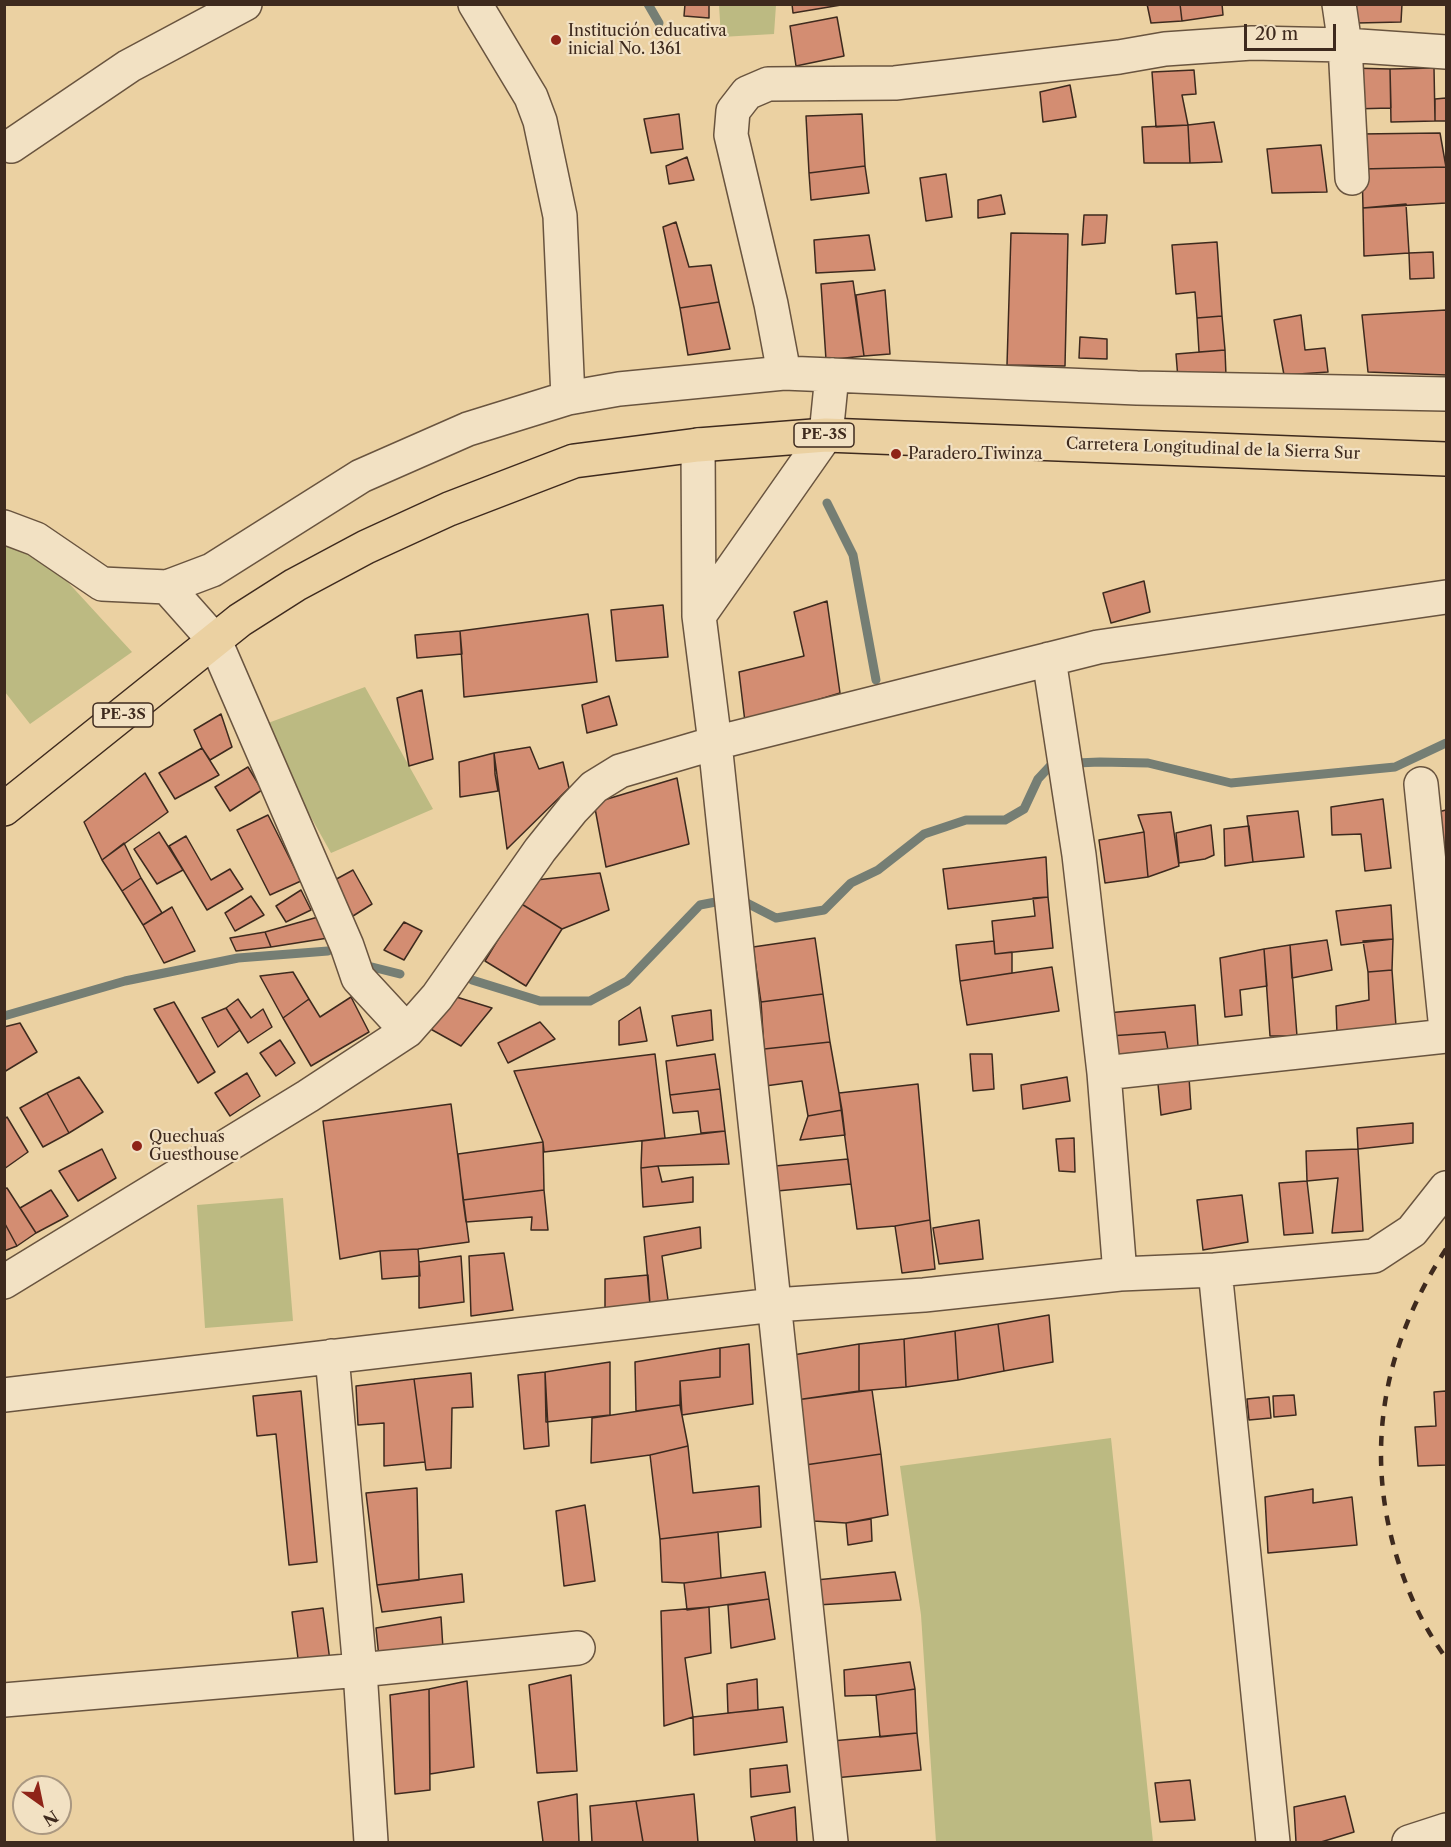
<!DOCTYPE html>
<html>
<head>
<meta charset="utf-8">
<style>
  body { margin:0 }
  #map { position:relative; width:1451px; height:1847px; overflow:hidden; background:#ebd1a2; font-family:"Libre Caslon Text",serif }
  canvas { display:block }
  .frame { position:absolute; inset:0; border:6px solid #3e2a1e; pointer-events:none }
  .north { position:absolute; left:12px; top:1775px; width:60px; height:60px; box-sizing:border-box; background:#f2e1c3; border:2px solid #aa9881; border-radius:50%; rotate:147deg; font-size:16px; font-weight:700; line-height:24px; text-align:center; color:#3e2a1e }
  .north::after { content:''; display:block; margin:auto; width:21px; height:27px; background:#8f2418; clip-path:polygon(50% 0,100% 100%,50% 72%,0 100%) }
  .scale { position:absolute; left:1244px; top:24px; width:92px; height:27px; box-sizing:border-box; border:3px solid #3e2a1e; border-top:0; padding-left:8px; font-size:18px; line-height:21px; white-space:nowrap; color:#3e2a1e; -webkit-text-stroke:4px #f2e1c3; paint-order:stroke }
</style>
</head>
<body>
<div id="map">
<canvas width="1451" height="1847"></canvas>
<div class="frame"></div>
<div class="north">N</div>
<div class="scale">20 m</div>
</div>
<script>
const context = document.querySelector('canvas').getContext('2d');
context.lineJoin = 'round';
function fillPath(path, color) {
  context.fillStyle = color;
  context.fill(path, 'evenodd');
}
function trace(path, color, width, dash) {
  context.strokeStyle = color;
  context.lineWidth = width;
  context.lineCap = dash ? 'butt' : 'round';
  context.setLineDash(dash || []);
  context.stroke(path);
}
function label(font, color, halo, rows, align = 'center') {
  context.font = font + ' "Libre Caslon Text",serif';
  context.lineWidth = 4.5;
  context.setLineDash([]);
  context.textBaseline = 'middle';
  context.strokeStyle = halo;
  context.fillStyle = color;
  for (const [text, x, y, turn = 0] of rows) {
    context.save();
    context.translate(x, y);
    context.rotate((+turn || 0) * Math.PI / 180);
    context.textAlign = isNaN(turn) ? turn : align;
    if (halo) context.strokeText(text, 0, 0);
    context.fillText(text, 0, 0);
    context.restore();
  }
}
fillPath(new Path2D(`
  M719 5H776L774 34 721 37Z
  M20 530 132 652 30 724 5 692V539Z
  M365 687 433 809 331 853 260 726Z
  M283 1198 293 1321 205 1328 197 1205Z
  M1111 1438 1153 1842H936L921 1615 900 1466Z`), '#bcba82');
trace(new Path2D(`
  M648 4 659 23
  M827 503 853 555 876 680
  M739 899 776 918 824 910 851 883 878 870 924 834 966 820H1005L1024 809 1038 779 1052 764 1100 762 1148 763 1231 783 1395 767 1446 743
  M372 967 400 974
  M472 980 540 1001H590L627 981 700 905 726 900
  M4 1016 125 981 238 958 328 951`), '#757e74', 9);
const building = new Path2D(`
  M685 4H709V18L684 16Z
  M792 4H841V5L793 13Z
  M1147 4H1180L1182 21 1151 23Z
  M1180 4H1222L1223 15 1182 21Z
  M1354 4H1402L1401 22 1357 23Z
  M837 17 844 56 796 66 790 26Z
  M1350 68 1390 69 1391 108 1352 109Z
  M1434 68 1435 121 1391 122 1390 69Z
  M1194 70 1196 94 1182 95 1188 125 1156 127 1152 72Z
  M1070 85 1076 117 1043 122 1040 92Z
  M1446 98V121H1435V99Z
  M679 114 683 149 651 153 644 119Z
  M862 114 865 166 809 173 806 116Z
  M1214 122 1222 162 1190 163 1188 125Z
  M1188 125 1190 163H1144L1142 127Z
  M1440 133 1446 167 1362 169 1360 134Z
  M1321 145 1327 192 1272 193 1267 149Z
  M687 157 694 180 669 184 666 166Z
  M865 166 869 193 811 200 809 173Z
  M1446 167V203L1363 208 1362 169Z
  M946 174 952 217 926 221 920 178Z
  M1001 195 1005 214 978 218V200Z
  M1406 204 1409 253 1364 256 1363 208Z
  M1084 215H1107L1105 243 1082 245Z
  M676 222 689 267 711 265 719 302 680 308 663 227Z
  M1011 233 1068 234 1065 366 1007 365Z
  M869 235 875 270 816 273 814 240Z
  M1217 242 1222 316 1197 318 1195 292 1176 294 1172 245Z
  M1433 252 1434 278 1410 279 1409 253Z
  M853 281 864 356 826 360 821 284Z
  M885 290 890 354 864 356 856 295Z
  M719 302 730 349 688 355 680 308Z
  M1446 310V375L1368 372 1362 315Z
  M1301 315 1305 350 1325 348 1328 372 1284 375 1274 320Z
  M1222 316 1225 350 1199 352 1197 318Z
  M1080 337 1107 339V359L1079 358Z
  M1225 350 1226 376 1178 379 1176 354Z
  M1144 581 1150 612 1111 623 1103 593Z
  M827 601 840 693 745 722 739 672 804 656 794 612Z
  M663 605 668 657 616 661 611 610Z
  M588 614 597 682 464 697 460 631Z
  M460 631 462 654 417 658 415 635Z
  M422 690 433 759 409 766 397 698Z
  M609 696 617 725 587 733 582 705Z
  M221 714 232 747 210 760 202 748 194 730Z
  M530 747 539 769 563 762 569 788 507 849 494 753Z
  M202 748 219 775 175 799 159 773Z
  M494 753 495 774 498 791 460 797 459 762Z
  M248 767 262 790 230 811 215 787Z
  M145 773 168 812 102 860 84 822Z
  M677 778 689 844 606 867 594 803Z
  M1383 799 1391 868 1365 871 1361 834 1332 835 1331 807Z
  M1446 810V845L1441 846 1438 812Z
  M1298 811 1304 857 1253 862 1247 816Z
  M1171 812 1179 866 1148 877 1144 832 1138 815Z
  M268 815 301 881 270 895 237 830Z
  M1211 825 1214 855 1205 859 1179 863 1176 833Z
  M1249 826 1253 862 1225 866 1224 829Z
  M159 832 183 870 157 884 134 849Z
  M1144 832 1148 877 1105 883 1099 840Z
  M186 836 211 880 230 869 243 889 207 910 169 846Z
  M124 843 141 878 122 891 102 860Z
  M1046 857 1048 897 948 909 943 869Z
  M353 870 372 904 353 916 331 882Z
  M600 873 609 910 562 929 520 903 536 880Z
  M141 878 162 913 143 925 122 891Z
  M301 890 311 910 286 922 276 906Z
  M251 896 264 915 235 931 225 913Z
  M1048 897 1053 948 995 954 992 921 1035 916 1033 898Z
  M520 903 562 929 526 986 485 961Z
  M1391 905 1393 939 1341 945 1336 911Z
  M172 907 195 951 164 963 143 925Z
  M318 917 328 938 271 947 265 932Z
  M404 922 422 931 404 960 384 950Z
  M265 932 271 947 236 951 230 938Z
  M815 938 823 994 761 1002 753 947Z
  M1393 939 1392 970 1368 972 1363 941Z
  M1327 940 1332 970 1292 978 1290 945Z
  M994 941 995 954 1012 952V973L960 981 956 945Z
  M1290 945 1297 1036H1270L1264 949Z
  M1264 949 1267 986 1240 990 1242 1015 1225 1017 1220 958Z
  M1052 967 1059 1011 967 1025 960 981Z
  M1392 970 1396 1026 1337 1034 1336 1006 1369 1000 1368 972Z
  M293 972 309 999 283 1018 260 976Z
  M823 994 830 1042 764 1049 761 1002Z
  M450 995 492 1008 461 1046 427 1027Z
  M351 997 369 1032 311 1066 283 1018 309 999 320 1017Z
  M238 999 251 1018 263 1009 272 1027 248 1043 226 1008Z
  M174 1002 215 1072 198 1083 154 1009Z
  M1195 1005 1198 1046 1168 1050 1165 1032 1110 1036 1107 1013Z
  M640 1007 647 1041 619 1045V1021Z
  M226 1008 240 1030 218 1047 202 1018Z
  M711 1010 713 1040 677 1046 672 1016Z
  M540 1022 555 1039 508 1063 498 1043Z
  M20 1023 37 1052 4 1072V1027Z
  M1165 1032 1168 1050 1111 1055 1110 1036Z
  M280 1040 295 1063 276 1076 260 1053Z
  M830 1042 842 1110 808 1116 802 1081 765 1086 764 1049Z
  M655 1054 665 1138 544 1152 543 1142 514 1071Z
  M715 1054 720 1089 670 1095 666 1061Z
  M970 1054H992L994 1089 973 1091Z
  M247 1073 260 1096 230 1116 215 1093Z
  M79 1077 103 1112 69 1133 47 1093Z
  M1067 1077 1070 1101 1023 1109 1021 1085Z
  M1189 1077 1191 1109 1161 1115 1158 1084Z
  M918 1084 930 1220 895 1226 857 1229 839 1093Z
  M720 1089 725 1131 701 1133 698 1111 673 1113 670 1095Z
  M47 1093 69 1133 43 1147 20 1108Z
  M451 1104 469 1242 418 1249 380 1251 340 1259 323 1121Z
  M842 1110 845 1135 800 1140 808 1116Z
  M7 1117 28 1152 4 1169V1119Z
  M1413 1123V1143L1358 1149 1357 1128Z
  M725 1131 729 1164 658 1166 641 1168 642 1141Z
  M1074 1138 1075 1172 1059 1171 1056 1139Z
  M543 1142 544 1190 463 1200 458 1154Z
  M102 1149 116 1178 78 1201 59 1171Z
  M1358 1149 1363 1231 1332 1233 1338 1178 1307 1181 1306 1151Z
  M848 1159 851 1184 777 1191 775 1166Z
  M658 1166 662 1182 693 1177V1202L643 1207 641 1168Z
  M1307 1181 1313 1233 1284 1235 1279 1183Z
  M7 1188 36 1233 17 1246 4 1222V1189Z
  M51 1190 68 1216 36 1233 20 1208Z
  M544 1190 548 1230H531L532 1217 466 1222 463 1200Z
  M1242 1195 1248 1242 1203 1250 1197 1200Z
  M930 1220 935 1269 902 1273 895 1226Z
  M979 1220 983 1259 939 1264 933 1228Z
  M4 1222 17 1246 4 1251Z
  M700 1227 701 1248 662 1256 668 1300 650 1305 644 1237Z
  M418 1249 420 1276 382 1279 380 1251Z
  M504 1253 513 1310 471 1316 469 1256Z
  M461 1256 464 1302 419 1308V1262Z
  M648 1275 650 1305 605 1308V1279Z
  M1049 1315 1053 1362 1004 1371 998 1324Z
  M998 1324 1004 1371 958 1380 955 1331Z
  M955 1331 958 1380 906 1387 904 1339Z
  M904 1339 906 1387 859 1391V1344Z
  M749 1344 753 1404 682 1415 680 1381 720 1377V1348Z
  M859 1344V1391L796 1400 793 1355Z
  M720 1348V1377L680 1381V1405L636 1411 635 1362Z
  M610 1362V1415L546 1422 545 1372Z
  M545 1372 549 1446 524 1449 518 1375Z
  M471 1373 473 1407 452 1408 451 1468 426 1470 414 1379Z
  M414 1379 425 1462 384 1466V1423L358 1425 356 1386Z
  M872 1390 881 1454 805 1465 796 1400Z
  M301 1391 317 1562 289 1565 276 1434 257 1436 253 1396Z
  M1446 1391V1465L1418 1466 1415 1427 1436 1426 1434 1392Z
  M1294 1395 1296 1415 1274 1417 1273 1396Z
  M1269 1397 1271 1418 1249 1420 1247 1399Z
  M680 1405 688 1446 650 1455 591 1463 592 1418Z
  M688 1446 693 1493 759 1486 761 1527 660 1539 650 1455Z
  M881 1454 888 1515 846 1523 813 1521 805 1465Z
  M417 1488 419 1580 377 1585 366 1493Z
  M1313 1489V1503L1352 1497 1357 1545 1268 1553 1265 1497Z
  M585 1505 595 1581 564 1586 556 1511Z
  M871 1519 872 1541 848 1545 846 1523Z
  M718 1532 721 1578 684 1583 662 1582 660 1539Z
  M765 1572 769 1599 687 1610 684 1583Z
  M895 1572 901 1600 817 1605 816 1580Z
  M462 1574 464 1602 382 1612 377 1585Z
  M769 1599 775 1639 731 1648 728 1605Z
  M709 1607 711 1653 685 1658 693 1717 664 1726 661 1611Z
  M323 1608 330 1661 299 1666 292 1612Z
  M441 1617 443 1649 379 1658 376 1628Z
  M910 1662 915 1689 876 1695 845 1696 844 1670Z
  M571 1675 577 1771 537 1773 529 1685Z
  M757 1679 758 1710 728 1713 727 1684Z
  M467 1681 474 1767 430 1774 429 1689Z
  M429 1689 430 1790 395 1794 390 1695Z
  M915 1689 917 1733 880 1737 876 1695Z
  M783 1707 787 1742 694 1755 693 1717Z
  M917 1733 921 1770 834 1778 832 1741Z
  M787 1765 790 1792 751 1797 750 1769Z
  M1190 1780 1195 1820 1160 1822 1155 1783Z
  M577 1794 579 1842H543L538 1802Z
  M694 1794 698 1842H643L636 1801Z
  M1345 1796 1354 1832 1321 1842H1296L1294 1807Z
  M636 1801 643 1842H592L590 1806Z
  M795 1807 797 1842H755L751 1817Z`);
fillPath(building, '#d38d72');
trace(building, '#3e2a1e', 1.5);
const minor = new Path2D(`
  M475 4 531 97 540 121 560 216 568 398
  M1339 4 1345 45 1352 178
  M11 146 129 66 245 4
  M784 373 771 304 731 135 733 111 747 93 768 84 895 83 1119 57 1165 49 1252 43 1345 45 1446 52
  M698 445 699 616 715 743 831 1842
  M4 527 36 539 102 584 167 587 212 570 361 476 468 429 568 398 619 389 784 373 1137 388 1446 394
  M167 587 215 641 347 946 358 978 407 1031
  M699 616 826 435 832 375
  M1049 659 1079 855 1104 1073 1120 1274
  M1421 784 1446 1030
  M1104 1073 1446 1036
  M1215 1270 1273 1842
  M4 1282 308 1096 407 1031 437 997 540 850 573 809 594 787 620 771 715 743 1098 647 1446 597
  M332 1356 360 1670 371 1842
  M4 1395 774 1305 924 1295 1120 1274 1215 1270 1374 1256 1412 1231 1446 1188
  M4 1700 360 1670 578 1648
  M1409 1842 1446 1830`);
const highway = new Path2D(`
  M4 809 240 620 295 585 366 547 449 509 574 461 698 445 826 435 1446 459`);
trace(minor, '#69543f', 36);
trace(highway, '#3e2a1e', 36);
trace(minor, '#f2e1c3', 33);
trace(highway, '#ebd1a2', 33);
trace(new Path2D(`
  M1446 1249C1386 1341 1364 1444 1395 1551 1406 1589 1422 1625 1446 1658`), '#3e2a1e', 4.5, [10, 10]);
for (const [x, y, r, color] of [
  [556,40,6,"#8f2418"],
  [896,454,6,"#8f2418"],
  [137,1146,6,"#8f2418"]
]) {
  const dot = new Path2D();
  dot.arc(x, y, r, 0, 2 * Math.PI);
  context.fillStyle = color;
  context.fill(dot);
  trace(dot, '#f2e1c3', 2);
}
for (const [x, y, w] of [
  [824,435,60],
  [123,715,60]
]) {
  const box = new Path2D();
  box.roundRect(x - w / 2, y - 12, w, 24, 4.5);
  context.fillStyle = '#f2e1c3';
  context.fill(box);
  trace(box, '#3e2a1e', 1.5);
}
label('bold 15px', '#3e2a1e', null, [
  ["PE-3S",824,435],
  ["PE-3S",123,715]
]);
label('16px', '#3e2a1e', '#f2e1c3', [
  ["Institución educativa",568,31],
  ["inicial No. 1361",568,49],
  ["Paradero Tiwinza",908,454],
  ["Quechuas",149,1137],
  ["Guesthouse",149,1155]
], 'left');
label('16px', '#3e2a1e', '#f2e1c3', [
  ["Carretera Longitudinal de la Sierra Sur",1213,449,2]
]);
</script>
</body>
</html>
